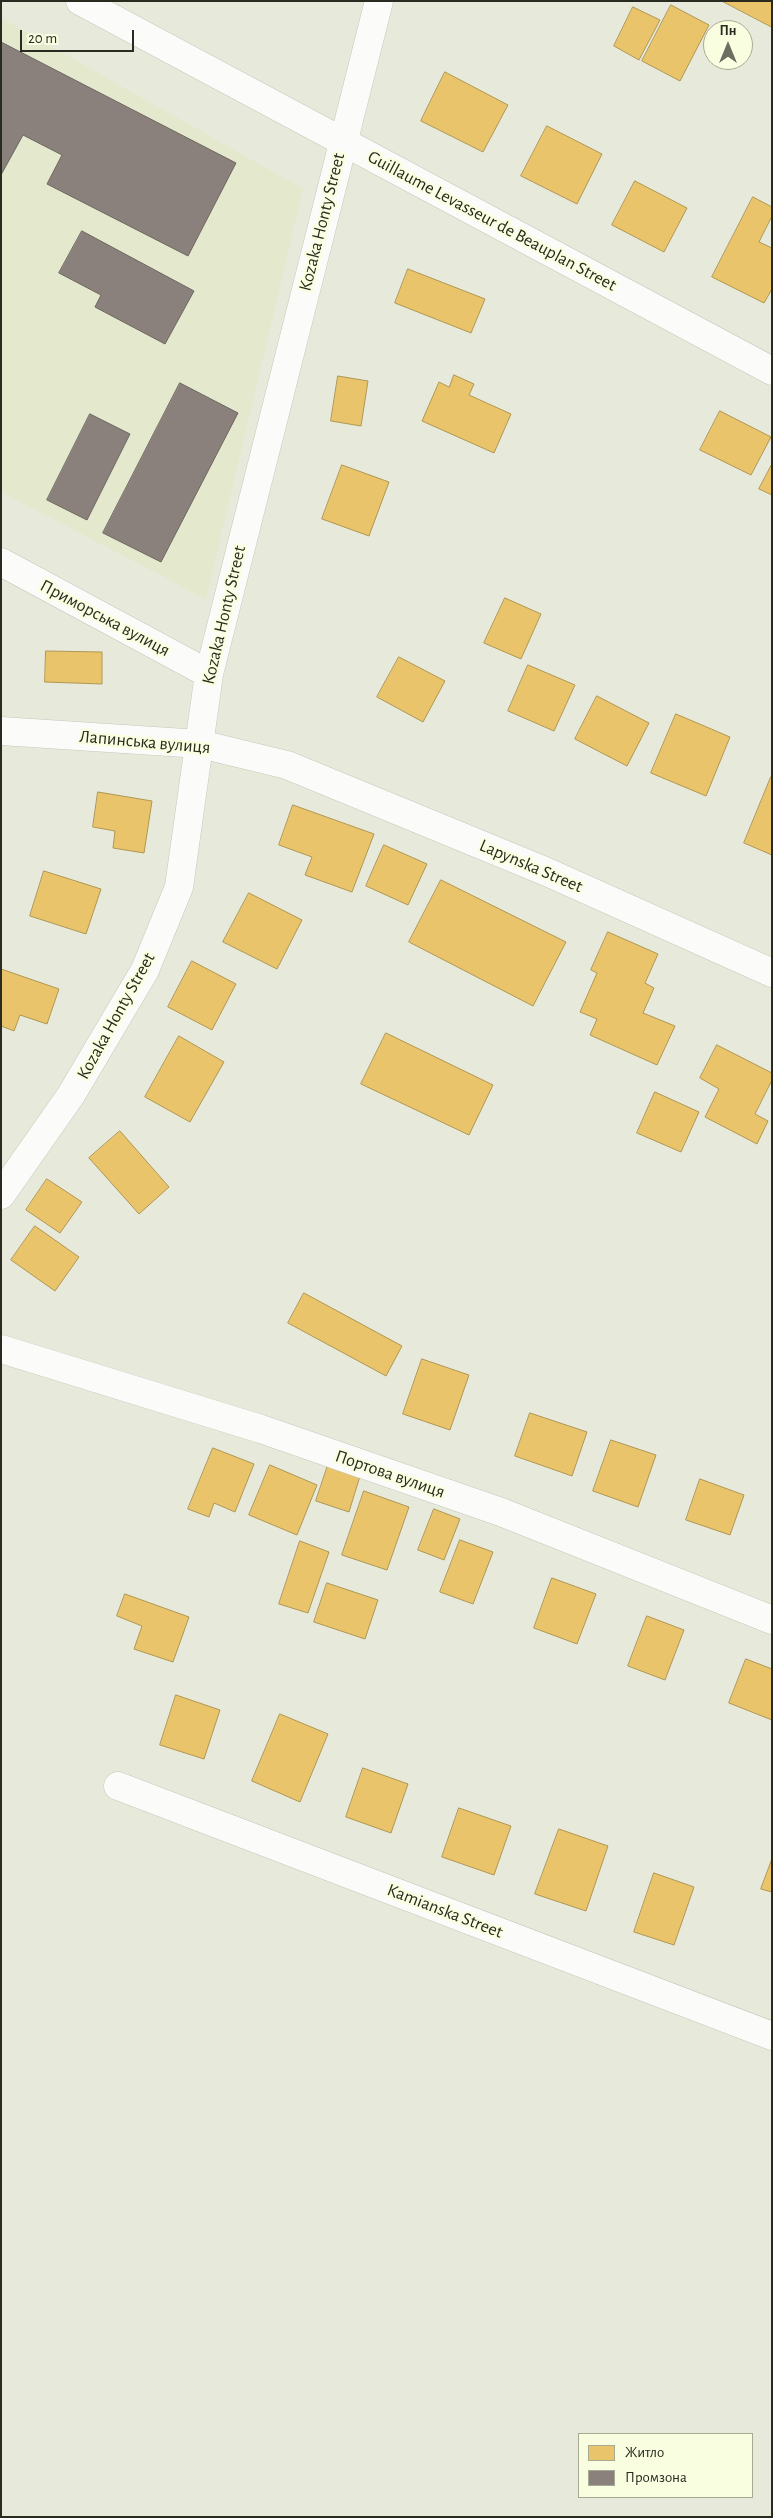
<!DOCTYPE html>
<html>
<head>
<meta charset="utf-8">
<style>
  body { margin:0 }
  #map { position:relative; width:773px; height:2518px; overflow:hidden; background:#e7eada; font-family:"Alegreya Sans",sans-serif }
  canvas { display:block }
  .frame { position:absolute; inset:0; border:2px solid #292b20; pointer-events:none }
  .legend { position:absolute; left:578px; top:2433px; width:175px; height:65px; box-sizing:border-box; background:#fafee0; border:1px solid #a6aa93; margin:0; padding:6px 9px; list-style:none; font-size:15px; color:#292b20 }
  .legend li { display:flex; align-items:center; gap:10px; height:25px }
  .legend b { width:25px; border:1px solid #a6aa93 }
  .north { position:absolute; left:703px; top:20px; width:50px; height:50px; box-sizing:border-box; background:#fafee0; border:1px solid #a6aa93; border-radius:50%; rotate:0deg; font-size:14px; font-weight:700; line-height:20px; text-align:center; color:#292b20 }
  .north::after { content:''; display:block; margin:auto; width:18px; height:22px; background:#6c6e61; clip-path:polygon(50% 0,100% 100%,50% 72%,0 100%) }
  .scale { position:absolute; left:20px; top:30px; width:114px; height:22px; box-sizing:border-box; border:2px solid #292b20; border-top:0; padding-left:6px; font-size:15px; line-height:18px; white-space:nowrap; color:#292b20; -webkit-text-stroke:4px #fafee0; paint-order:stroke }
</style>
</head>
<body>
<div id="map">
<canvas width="773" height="2518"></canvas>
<div class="frame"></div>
<ul class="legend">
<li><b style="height:14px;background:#e9c46a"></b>Житло</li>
<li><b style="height:14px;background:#8a817c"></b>Промзона</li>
</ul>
<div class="north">Пн</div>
<div class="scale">20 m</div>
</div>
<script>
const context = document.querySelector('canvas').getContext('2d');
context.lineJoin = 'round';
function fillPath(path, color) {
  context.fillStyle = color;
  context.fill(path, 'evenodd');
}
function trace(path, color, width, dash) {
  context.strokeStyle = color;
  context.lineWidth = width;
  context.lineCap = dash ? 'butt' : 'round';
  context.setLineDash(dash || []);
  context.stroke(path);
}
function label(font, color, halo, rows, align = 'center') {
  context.font = font + ' "Alegreya Sans",sans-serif';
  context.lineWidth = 5;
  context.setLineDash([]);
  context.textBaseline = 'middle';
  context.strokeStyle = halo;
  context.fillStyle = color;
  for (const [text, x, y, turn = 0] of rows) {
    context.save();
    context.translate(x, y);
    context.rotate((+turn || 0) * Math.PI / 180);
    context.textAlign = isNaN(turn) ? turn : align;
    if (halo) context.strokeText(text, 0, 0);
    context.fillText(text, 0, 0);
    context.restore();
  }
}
fillPath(new Path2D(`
  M1 18 303 189 206 599 1 492Z`), '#e4e8cd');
const homes = new Path2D(`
  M722 1H772V27Z
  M671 5 709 25 680 81 642 61Z
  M633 7 660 20 639 60 614 46Z
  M445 72 508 105 483 152 421 121Z
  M547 126 602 154 577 204 521 176Z
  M635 181 687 208 664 252 612 225Z
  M753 197 772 207V216L759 242 772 248V289L764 303 712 277Z
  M408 269 485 299 471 333 395 303Z
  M454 375 474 384 469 395 511 414 494 453 422 421 439 382 449 387Z
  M338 376 368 381 361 426 331 421Z
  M720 411 771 437 751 475 700 450Z
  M772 464V495L759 489Z
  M342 465 389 482 369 536 322 519Z
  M505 598 541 614 521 659 484 643Z
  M46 651 102 652V684L45 682Z
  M399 657 445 681 423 722 377 697Z
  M528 665 575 685 554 731 508 711Z
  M597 696 649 723 627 766 575 739Z
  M676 714 730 737 706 796 651 773Z
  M771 777 772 778V855L744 843Z
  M98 792 152 801 144 853 113 848 115 831 93 827Z
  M293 805 374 834 352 892 305 875 312 857 279 845Z
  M384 845 427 864 408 905 366 886Z
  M44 871 101 889 86 934 30 916Z
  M441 880 566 942 533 1006 409 942Z
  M249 893 302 920 277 969 223 942Z
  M608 932 658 954 645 983 654 988 643 1013 675 1026 657 1065 590 1035 597 1019 580 1012 597 973 591 970Z
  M192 961 236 984 212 1030 168 1007Z
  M1 969 59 989 47 1024 20 1015 14 1031 1 1026Z
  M386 1033 493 1085 469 1135 361 1084Z
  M179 1036 224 1062 190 1122 145 1097Z
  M717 1045 772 1073V1080L755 1114 768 1121 757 1144 705 1117 719 1089 700 1078Z
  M655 1092 699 1112 681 1152 637 1133Z
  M120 1131 169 1187 139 1214 89 1158Z
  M47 1179 82 1202 60 1233 26 1210Z
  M35 1226 79 1257 55 1291 11 1260Z
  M304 1293 402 1346 386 1376 288 1323Z
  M422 1359 469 1375 450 1430 403 1414Z
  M530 1413 587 1432 572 1476 515 1456Z
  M611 1440 656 1455 638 1507 593 1491Z
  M213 1448 254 1464 235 1512 214 1503 209 1517 188 1509Z
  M270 1465 317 1485 297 1535 249 1515Z
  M328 1465 360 1476 349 1512 316 1501Z
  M700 1479 744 1495 730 1535 686 1520Z
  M364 1491 409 1507 387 1570 342 1555Z
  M434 1509 460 1519 444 1560 418 1550Z
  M460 1540 493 1552 473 1604 440 1592Z
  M300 1541 329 1552 308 1613 279 1604Z
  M552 1578 596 1594 577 1644 534 1628Z
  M327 1583 378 1600 365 1639 314 1622Z
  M125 1594 189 1617 173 1662 134 1649 142 1626 117 1616Z
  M647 1616 684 1630 665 1680 628 1666Z
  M746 1659 772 1669V1720L729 1703Z
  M176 1695 220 1710 204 1759 160 1745Z
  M280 1714 328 1734 300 1802 252 1781Z
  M363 1768 408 1784 391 1833 346 1817Z
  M459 1808 511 1826 494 1875 442 1857Z
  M559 1829 608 1846 586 1911 535 1894Z
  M772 1859V1892L761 1889Z
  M654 1873 694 1887 674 1945 634 1932Z`);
fillPath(homes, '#e9c46a');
trace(homes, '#af9654', 1);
const industry = new Path2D(`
  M1 42 236 163 188 256 47 184 62 155 23 135 1 175Z
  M82 231 194 291 165 344 95 307 101 295 59 273Z
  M180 383 238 413 161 562 103 533Z
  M90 414 130 434 87 520 47 500Z`);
fillPath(industry, '#8a817c');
trace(industry, '#6d6760', 1);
const street = new Path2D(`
  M80 1 772 371
  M1 562 209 674
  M1 731 200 744 287 765 547 872 772 973
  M1 1195 71 1095 145 970 179 887 209 674 379 1
  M1 1349 261 1429 501 1512 772 1620
  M118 1786 772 2036`);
trace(street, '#c5c7bb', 29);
trace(street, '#fbfcf9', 28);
label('18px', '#292b20', '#fafee0', [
  ["Guillaume Levasseur de Beauplan Street",492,221,28],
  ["Kozaka Honty Street",322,222,-76],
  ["Kozaka Honty Street",224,615,-77],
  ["Приморська вулиця",105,618,28],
  ["Лапинська вулиця",145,742,5],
  ["Lapynska Street",531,866,23],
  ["Kozaka Honty Street",116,1016,-61],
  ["Портова вулиця",390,1474,19],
  ["Kamianska Street",445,1911,21]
]);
</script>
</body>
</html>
